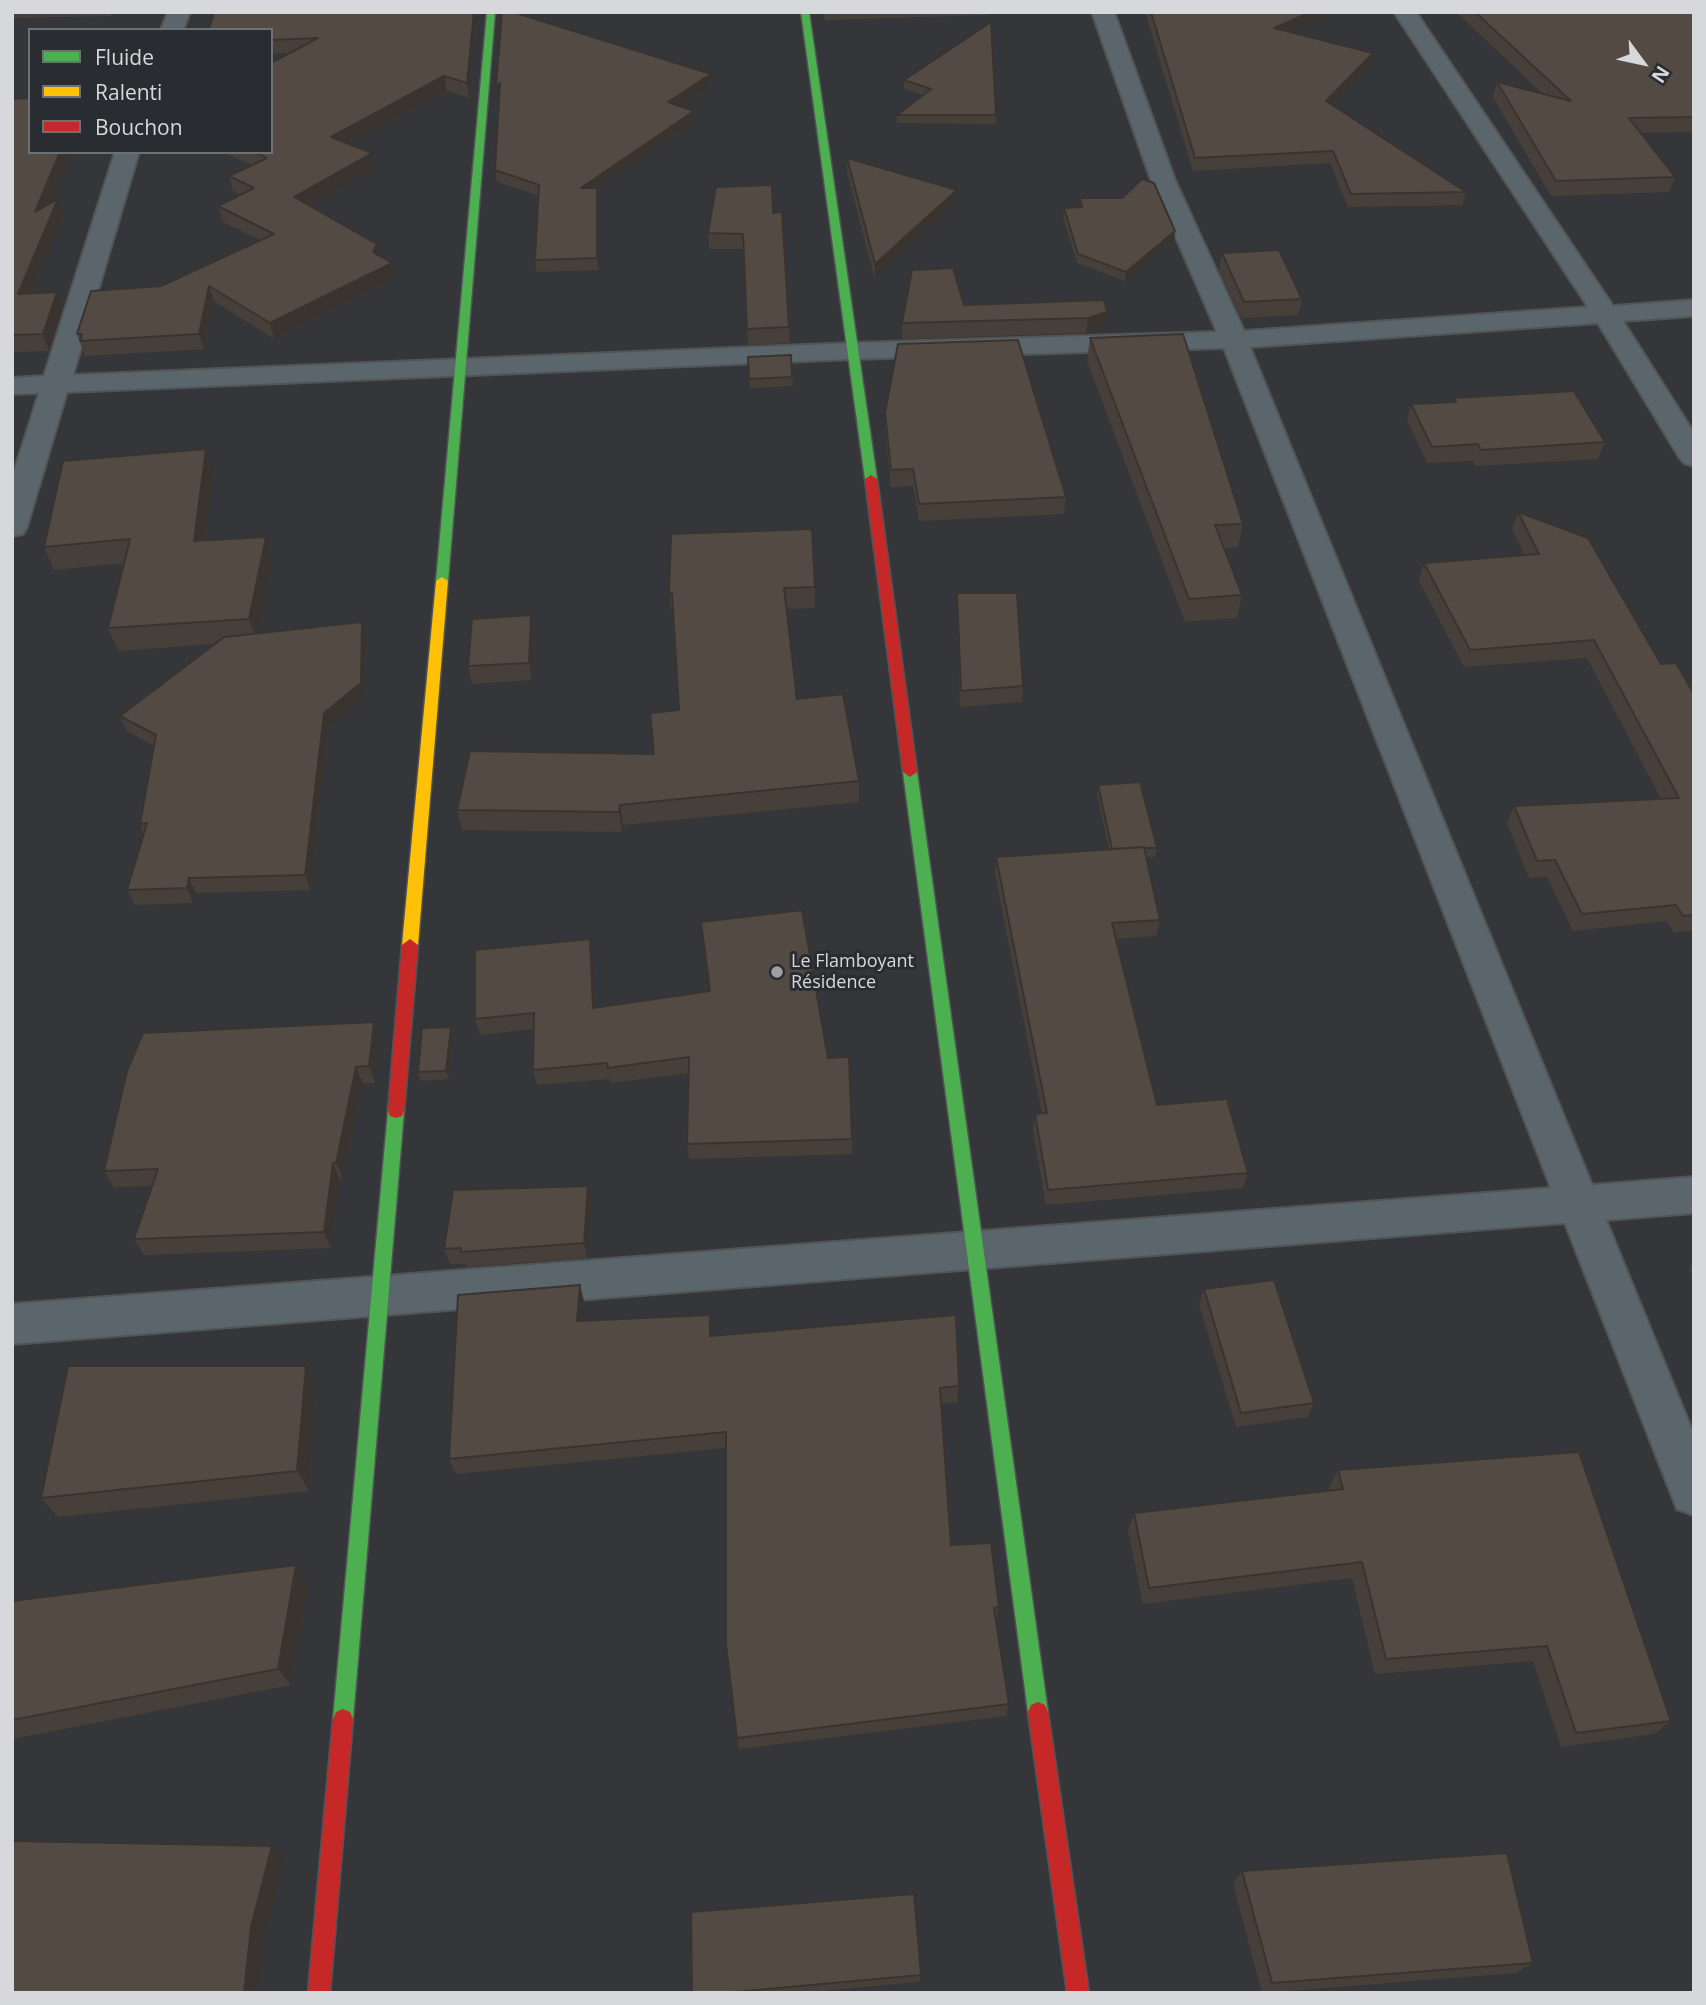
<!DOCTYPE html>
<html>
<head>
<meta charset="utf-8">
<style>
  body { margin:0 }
  #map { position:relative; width:1706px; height:2005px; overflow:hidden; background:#343639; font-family:"Open Sans",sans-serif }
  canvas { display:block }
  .frame { position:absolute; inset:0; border:14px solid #d6d8db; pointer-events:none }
  .legend { position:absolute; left:28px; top:28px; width:245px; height:126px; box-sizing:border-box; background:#292c30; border:2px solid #6e7174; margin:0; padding:9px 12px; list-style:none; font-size:21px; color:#d6d8db }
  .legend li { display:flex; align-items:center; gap:14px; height:35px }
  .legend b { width:35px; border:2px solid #6e7174 }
  .north { position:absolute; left:1608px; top:28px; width:70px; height:70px; -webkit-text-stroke:5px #292c30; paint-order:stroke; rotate:123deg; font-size:19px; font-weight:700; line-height:28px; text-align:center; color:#d6d8db }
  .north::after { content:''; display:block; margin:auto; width:24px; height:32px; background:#d6d8db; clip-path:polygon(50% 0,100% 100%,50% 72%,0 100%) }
</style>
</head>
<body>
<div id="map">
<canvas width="1706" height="2005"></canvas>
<div class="frame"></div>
<ul class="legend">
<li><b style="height:9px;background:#4caf50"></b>Fluide</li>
<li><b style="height:9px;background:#ffc107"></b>Ralenti</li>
<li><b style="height:9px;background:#c62828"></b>Bouchon</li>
</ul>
<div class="north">N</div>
</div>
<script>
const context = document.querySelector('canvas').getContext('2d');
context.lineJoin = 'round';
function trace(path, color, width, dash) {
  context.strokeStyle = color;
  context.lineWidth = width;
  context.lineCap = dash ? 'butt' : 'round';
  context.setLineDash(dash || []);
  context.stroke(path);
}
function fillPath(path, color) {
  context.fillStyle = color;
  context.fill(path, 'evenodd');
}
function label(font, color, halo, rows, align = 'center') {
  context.font = font + ' "Open Sans",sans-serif';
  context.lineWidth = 6;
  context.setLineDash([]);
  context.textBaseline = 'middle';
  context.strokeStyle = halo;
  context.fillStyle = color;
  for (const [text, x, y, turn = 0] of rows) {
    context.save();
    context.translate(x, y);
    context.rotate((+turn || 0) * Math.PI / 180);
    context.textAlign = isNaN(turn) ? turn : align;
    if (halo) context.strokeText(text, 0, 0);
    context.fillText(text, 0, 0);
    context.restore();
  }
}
const street = new Path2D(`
  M168 12H190L183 30H161Z
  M1092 12H1114L1175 180 1244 331 1588 307 1394 12H1416L1613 306 1694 300V316L1623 321 1694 433V466L1684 463 1679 457 1598 323 1250 347 1592 1185 1694 1177V1213L1606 1220 1694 1435V1515L1677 1509 1565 1223 12 1344V1304L1551 1188 1224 348 854 359 67 392 27 527 23 534 12 536V478L39 393 12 394V378L44 376 115 152H139L73 375 854 343 1217 332 1151 180Z`);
const fast = new Path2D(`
  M487 12H495L448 581 442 585 436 581Z
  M801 12H809L877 479 871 483 865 479Z
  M910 767 917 772 1048 1712 1045 1719 1038 1722 1031 1719 1028 1712 903 772Z
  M396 1104 402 1106 404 1111 353 1719 350 1726 343 1729 336 1726 333 1719 388 1111 390 1106Z`);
const slow = new Path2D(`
  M442 577 448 581 418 945 410 951 402 945 436 581Z`);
const jam = new Path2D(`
  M871 475 877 479 917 772 910 777 903 772 865 479Z
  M410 939 418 945 404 1111 402 1116 396 1118 390 1116 388 1111 402 945Z
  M1038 1702 1045 1705 1048 1712 1089 1993H1067L1028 1712 1031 1705Z
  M343 1709 350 1712 353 1719 330 1993H308L333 1719 336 1712Z`);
trace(street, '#525355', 4);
trace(fast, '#525355', 3);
trace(slow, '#525355', 3);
trace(jam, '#525355', 3);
fillPath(street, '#5a666b');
fillPath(fast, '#4caf50');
fillPath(slow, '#ffc107');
fillPath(jam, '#c62828');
fillPath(new Path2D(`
  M12 12H112L111 16 12 18Z
  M214 12H477L469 98 447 91 349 144 375 168 309 206 377 244 380 256 392 263 395 278 274 339 214 301 204 349 85 356 77 334 161 286 260 240 223 222 218 206 241 195 233 191 229 176 252 165 222 152H271L289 53 271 54V30Z
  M823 12H988V15L825 20Z
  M1145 12H1338L1290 33 1373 53 1370 66 1332 105 1466 192 1462 205 1348 207 1330 163 1193 171Z
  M1456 12H1694V132L1640 133 1675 177 1669 192 1551 196 1493 97 1497 82 1542 93Z
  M991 22 996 115V124L897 123V115L923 95 904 89V80Z
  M711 74 712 85 680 106 694 111 695 122 597 189 599 199V270L536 272 535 260 539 196 497 182 495 170 499 96 498 97 496 86Z
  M12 99 30 152H73L51 203 64 215 32 294 63 308 49 351 12 352Z
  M847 158 956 204 875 279 847 173Z
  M1080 198 1175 231 1174 240 1125 281 1077 263 1063 217 1064 208H1079Z
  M773 213 789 327 790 343 748 345 744 249H709L708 233Z
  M1222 253 1302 299 1298 315 1241 318 1219 270Z
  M964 305 1107 312 1105 327 1086 333 902 339V323Z
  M1090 338 1243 524 1238 547 1224 548 1242 595 1237 618 1185 622 1087 361Z
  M791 355 793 386 750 388 748 357Z
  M1454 398 1605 442 1598 459 1476 466 1473 461 1427 463 1407 420 1411 404 1452 402Z
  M885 413 1066 497 1064 514 919 521 913 486 891 487 885 429Z
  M214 471 205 540 273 560 258 633 367 637 365 698 329 729 310 890 196 893 193 903 135 905 127 890 144 834 140 824 154 746 127 731 120 716 214 644 118 651 108 628 124 563 54 570 44 547Z
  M1518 512 1661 664 1694 694V931L1674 932 1667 921 1573 931 1547 877 1529 878 1507 823 1514 806 1661 799 1587 658 1464 667 1419 581 1424 563 1525 555 1512 529Z
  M815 587V608L787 609 797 699 859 781V802L623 825 622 832 462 830 457 810 654 754 679 710 673 614H672L669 593Z
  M957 593 1023 686 1022 702 960 707 957 609Z
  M534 633 532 680 472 684 468 666Z
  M1098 785 1157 848 1155 857H1146L1160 920 1156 936 1116 939 1157 1105 1248 1173 1243 1188 1046 1205 1033 1130 1035 1114H1042L995 874 996 857 1109 849 1097 794Z
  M592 955 595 1007 828 1058 852 1139V1154L689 1159 687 1144 689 1073 611 1083 610 1079 537 1085 533 1070 534 1029 480 1035 475 1019Z
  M374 1022 379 1039 375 1083H363L343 1179H340L331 1248 144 1255 134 1239 152 1186 114 1187 104 1171Z
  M453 1035 449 1079 421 1081 418 1072Z
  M588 1186 592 1202 587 1258 466 1267 465 1264H450L444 1249Z
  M1694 1262V1280L1689 1269Z
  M580 1285 584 1302 582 1321 712 1331V1335L959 1386 957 1402 941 1404 951 1545 999 1607 996 1621 1009 1704 1006 1716 739 1749 737 1738 726 1448 456 1474 449 1459Z
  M1204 1289 1314 1403 1308 1417 1236 1427 1199 1304Z
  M317 1387 309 1491 58 1517 41 1498Z
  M1338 1470 1671 1721 1654 1734 1561 1747 1533 1661 1375 1674 1352 1578 1143 1604 1128 1530 1134 1513 1330 1491 1329 1487Z
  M296 1565 309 1583 291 1685 12 1739V1601Z
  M1242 1871 1533 1963 1516 1973 1262 1993 1233 1883Z
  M921 1975 919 1982 801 1993H692Z`), '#47403a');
fillPath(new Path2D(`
  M474 12H477L469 98 467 83Z
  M1311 12H1338L1271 41 1274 28Z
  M1373 53 1370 66 1324 113 1326 101Z
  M711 74 712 85 669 114 668 102Z
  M444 76 447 91 334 152 331 137Z
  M500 83 502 95 498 97 496 86Z
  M694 111 695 122 597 189 599 199V270L597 258 581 188Z
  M60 152H73L41 227 35 212Z
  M372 153 375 168 298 213 294 197Z
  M957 190 956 204 875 279V264Z
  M58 199 64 215 25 311 18 294Z
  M1175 231 1174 240 1125 281 1126 272Z
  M377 244 381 260 373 252Z
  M392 263 395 278 274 339 270 323Z
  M209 286 214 301 204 349 199 334Z
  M57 292 63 308 49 351 43 334Z
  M1107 312 1105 327 1086 333 1088 318Z
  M206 449 214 471 202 564 194 541Z
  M266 537 273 560 257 642 249 619Z
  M531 615 534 633 532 680 529 663Z
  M362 622 367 637 365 698 329 729 310 890 305 875 324 713Z
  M620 805 623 825 622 832 619 812Z
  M189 878 196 893 193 903 187 888Z
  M590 939 592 955 596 1023 593 1008Z
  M374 1022 379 1039 375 1083 369 1066Z
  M451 1027 453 1035 449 1079 446 1071Z
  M356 1067 363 1083 343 1179 336 1163Z
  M333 1163 340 1179 331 1248 324 1232Z
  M588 1186 592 1202 587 1258 584 1243Z
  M580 1285 584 1302 581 1338 577 1321Z
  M710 1315 712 1331V1352L710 1336Z
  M306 1366 317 1387 309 1491 297 1471Z
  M296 1565 309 1583 291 1685 278 1669Z
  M272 1846 285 1858 265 1937 259 1993H244L251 1927Z`), '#3a3430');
const building = new Path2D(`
  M214 12H474L467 83 444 76 331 137 372 153 294 197 377 244 373 252 392 263 270 323 209 286 199 334 80 341 82 334H77L91 291 161 286 274 234 218 206 254 188 229 176 267 158 254 152H271V63L318 38 271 40V30H209Z
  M502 12H513L711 74 668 102 694 111 581 188H597V258L535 260 539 185 495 170 500 83 496 86Z
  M1151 12H1311L1274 28 1373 53 1326 101 1466 192 1351 194 1333 151 1195 158Z
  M1475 12H1694V117L1629 118 1675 177 1556 181 1497 82 1571 101Z
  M991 22 996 115H897L931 89 904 80Z
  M30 98V152H60L35 212 58 199 18 294 57 292 43 334 12 335V99Z
  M847 158 957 190 875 264Z
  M1142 179 1154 183 1175 231 1126 272 1078 254 1064 208 1082 207 1080 198H1122Z
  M772 185 773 213 782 212 789 327 747 329 743 234 708 233 716 187Z
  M1279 250 1302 299 1244 302 1222 253Z
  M953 268 964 305 1104 300 1107 312 1088 318 902 323 912 270Z
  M1183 334 1243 524 1215 525 1242 595 1189 599 1090 338Z
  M1018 340 1066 497 919 504 913 469 891 470 885 413 898 344Z
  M791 355 792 377 749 379 748 357Z
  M1574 391 1605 442 1481 450 1478 444 1432 447 1411 404 1456 402 1454 398Z
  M206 449 194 541 266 537 249 619 108 628 130 539 44 547 63 461Z
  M1518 512 1588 538 1661 664 1676 663 1694 694V915L1683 916 1676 905 1582 914 1555 860 1537 861 1514 806 1679 798 1594 640 1470 650 1424 563 1539 554Z
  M812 529 815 587 784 588 797 699 843 694 859 781 620 805 619 812 457 810 470 751 654 754 650 713 679 710 672 593H669L671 534Z
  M957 593H1017L1023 686 961 691Z
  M531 615 529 663 468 666 472 619Z
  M362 622 361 683 324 713 305 875 189 878 187 888 127 890 147 823 140 824 156 735 120 716 224 637Z
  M1140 782 1157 848H1145L1144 847 1112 849 1098 785Z
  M1144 847 1160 920 1112 923 1157 1105 1227 1099 1248 1173 1048 1190 1035 1114 1047 1113 996 857Z
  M802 910 828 1058 849 1057 852 1139 687 1144 689 1057 608 1068 607 1063 533 1070 534 1013 475 1019V950L590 939 593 1008 710 991 701 922Z
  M374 1022 369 1066 356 1067 336 1163H333L324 1232 134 1239 158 1169 104 1171 127 1071 143 1033Z
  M451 1027 446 1071 418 1072 422 1028Z
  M588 1186 584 1243 461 1252V1248L444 1249 453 1190Z
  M1274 1280 1314 1403 1241 1413 1204 1289Z
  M580 1285 577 1321 710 1315V1336L956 1315 959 1386 940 1388 951 1545 991 1543 999 1607 994 1608 1009 1704 737 1738 726 1644V1432L449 1459 458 1295Z
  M68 1366H306L297 1471 41 1498Z
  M1579 1452 1671 1721 1576 1733 1547 1646 1386 1659 1362 1562 1149 1588 1134 1513 1343 1489 1338 1470Z
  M296 1565 278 1669 12 1720V1601Z
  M12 1841 272 1846 251 1927 244 1993H12Z
  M1507 1853 1533 1963 1272 1983 1242 1871Z
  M914 1894 921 1975 723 1993H692L691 1912Z`);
fillPath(building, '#534a44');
trace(building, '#3a3430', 2);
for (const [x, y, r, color] of [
  [777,972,7,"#9d9fa2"]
]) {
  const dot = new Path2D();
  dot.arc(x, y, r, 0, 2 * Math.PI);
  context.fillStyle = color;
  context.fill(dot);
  trace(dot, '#292c30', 2.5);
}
label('18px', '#d6d8db', '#292c30', [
  ["Le Flamboyant",791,962],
  ["Résidence",791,983]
], 'left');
</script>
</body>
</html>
